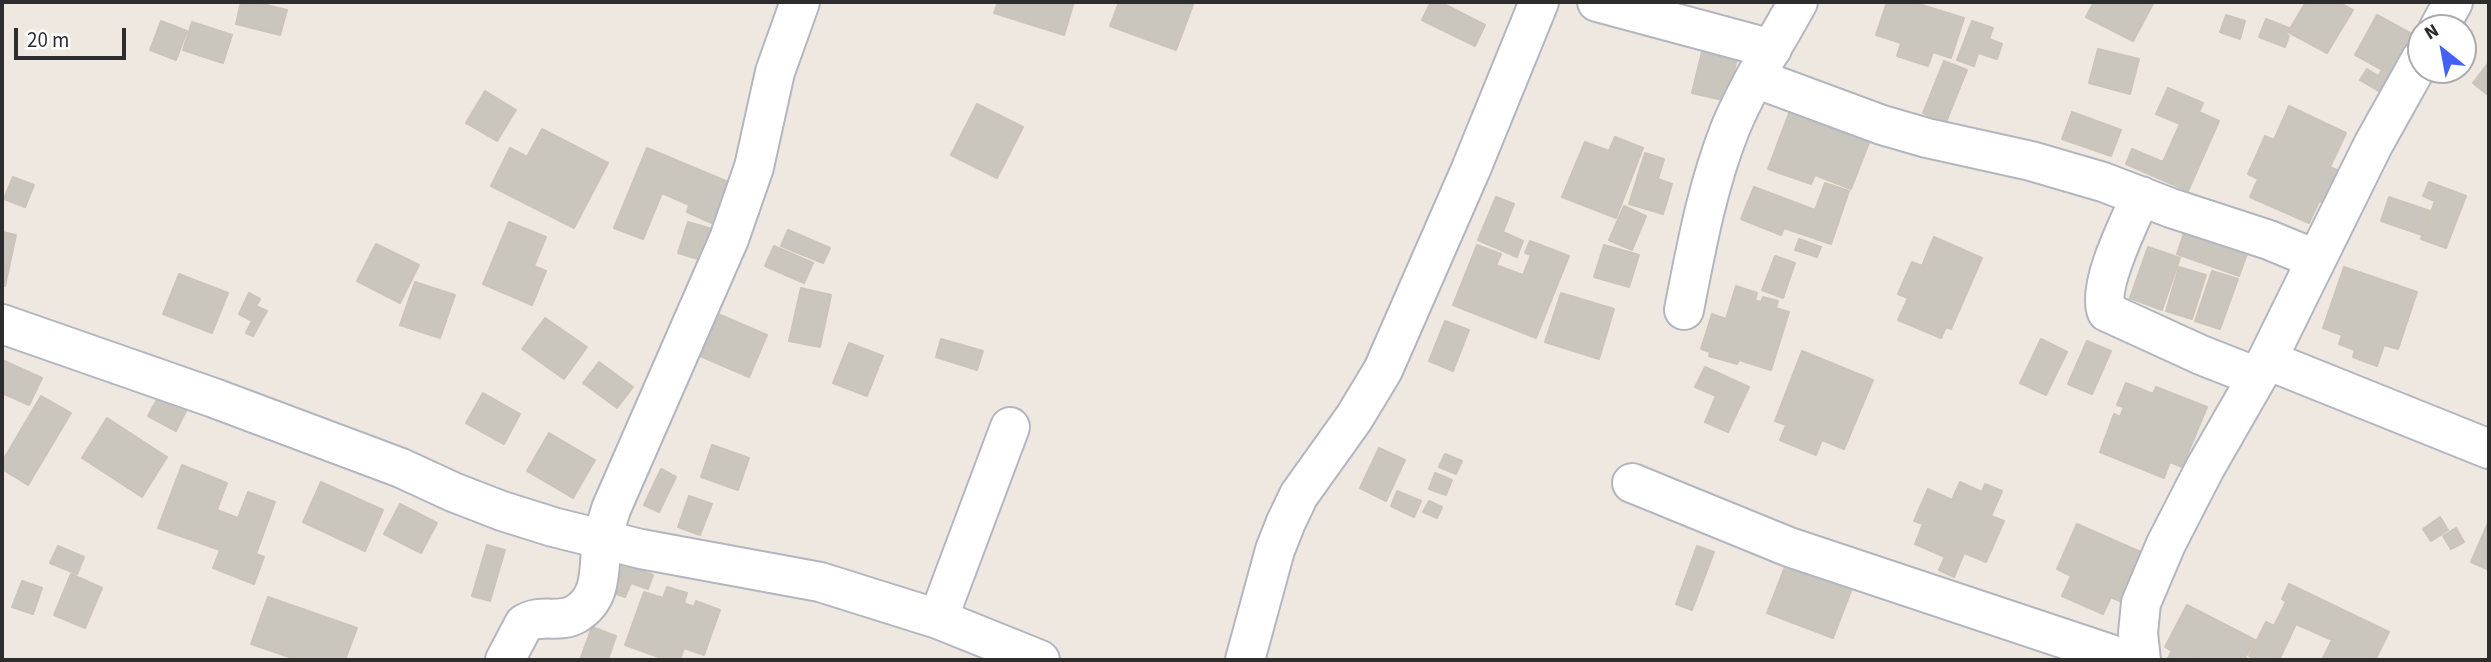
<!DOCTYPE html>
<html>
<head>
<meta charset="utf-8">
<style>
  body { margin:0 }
  #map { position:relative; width:2491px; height:662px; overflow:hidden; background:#eee8e0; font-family:"Source Sans 3",sans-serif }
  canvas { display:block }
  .frame { position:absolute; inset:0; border:4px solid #2d2d2d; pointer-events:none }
  .north { position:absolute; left:2407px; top:14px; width:70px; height:70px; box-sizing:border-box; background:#fff; border:2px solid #ababab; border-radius:50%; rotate:329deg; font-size:19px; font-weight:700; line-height:28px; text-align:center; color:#2d2d2d }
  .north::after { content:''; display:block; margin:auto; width:24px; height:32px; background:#4361f8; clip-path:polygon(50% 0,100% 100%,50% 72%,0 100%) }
  .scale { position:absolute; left:14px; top:28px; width:112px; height:32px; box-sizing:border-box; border:4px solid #2d2d2d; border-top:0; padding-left:9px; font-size:21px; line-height:24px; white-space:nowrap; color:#2d2d2d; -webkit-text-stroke:5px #fff; paint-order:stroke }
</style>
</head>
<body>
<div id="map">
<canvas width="2491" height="662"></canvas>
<div class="frame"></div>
<div class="north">N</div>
<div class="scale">20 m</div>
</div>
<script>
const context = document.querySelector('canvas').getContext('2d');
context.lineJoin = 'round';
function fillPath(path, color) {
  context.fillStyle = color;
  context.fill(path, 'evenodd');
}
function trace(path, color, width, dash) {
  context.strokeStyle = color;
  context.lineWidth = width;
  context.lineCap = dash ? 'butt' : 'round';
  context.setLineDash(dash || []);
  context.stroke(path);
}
const building = new Path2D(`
  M241 2H254L287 10 280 35 236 24Z
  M998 2H1074L1064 35 994 13Z
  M1119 2H1194L1176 50 1110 26Z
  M1431 2H1440L1485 25 1475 46 1422 20Z
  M1887 2H1912L1964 18 1951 58 1933 52 1928 66 1897 56 1901 43 1876 35Z
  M2094 2H2154L2133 41 2086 17Z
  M2306 2H2339L2353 10 2327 53 2288 32Z
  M2226 15 2245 21 2240 39 2220 32Z
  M2377 15 2421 39 2387 96 2360 80 2367 69 2378 76 2382 70 2355 55Z
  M2266 19 2289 28 2286 35 2289 36 2285 47 2259 37Z
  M161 21 187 31 176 60 150 50Z
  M1972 21 1993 28 1989 39 2002 44 1997 59 1978 53 1974 66 1957 60Z
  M192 22 232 35 223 63 183 50Z
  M1704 43 1739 50 1727 101 1692 93Z
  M2098 49 2139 59 2130 94 2089 83Z
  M1944 61 1967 70 1946 122 1923 113Z
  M2489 62V96L2473 83Z
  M2168 88 2203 103 2199 112 2219 121 2188 191 2126 164 2132 149 2163 162 2180 124 2156 114Z
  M485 91 516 110 497 141 466 123Z
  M1794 100 1874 130 1851 189 1815 175 1811 184 1768 169Z
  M977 104 1023 127 997 178 951 155Z
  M2289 106 2346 133 2330 167 2348 175 2333 207 2319 201 2309 223 2250 197 2258 179 2248 174 2265 136 2274 140Z
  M2072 112 2121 130 2111 156 2062 139Z
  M542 129 608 163 574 228 491 186 510 148 527 157Z
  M1615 137 1643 148 1616 218 1562 197 1585 142 1609 151Z
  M647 148 733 184 716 225 687 212 689 205 662 193 643 239 614 228Z
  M1645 153 1664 159 1658 179 1672 184 1663 214 1629 204Z
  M13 177 34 185 25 207 4 199Z
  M2429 182 2466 196 2446 248 2421 239 2435 201 2423 196Z
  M1825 183 1849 191 1831 244 1784 228 1781 235 1741 219 1754 187 1815 210Z
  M1496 197 1514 204 1503 232 1523 241 1517 257 1478 240Z
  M2389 197 2430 211 2422 235 2381 221Z
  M1624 206 1646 216 1632 250 1609 240Z
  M2188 221 2251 243 2239 276 2177 254Z
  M509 222 546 237 534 266 546 271 532 305 483 284Z
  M688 222 712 229 701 260 678 253Z
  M788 230 830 248 823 263 781 246Z
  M2 232 16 235 5 286 2 285Z
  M1934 237 1982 258 1951 329 1946 327 1941 338 1898 320 1908 298 1898 294 1912 262 1922 266Z
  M1799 239 1821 247 1817 257 1795 250Z
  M1530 241 1569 256 1536 338 1453 305 1477 245 1501 254 1496 265 1523 275 1531 255 1525 253Z
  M376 244 419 265 400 303 357 281Z
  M1604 245 1639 255 1629 287 1594 277Z
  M774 246 813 263 804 283 765 266Z
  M2148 247 2180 258 2162 310 2130 298Z
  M1775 256 1795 263 1783 298 1762 290Z
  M2179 267 2206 275 2192 319 2166 311Z
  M2344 267 2417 292 2398 349 2384 345 2377 366 2353 357 2355 350 2339 344 2342 335 2323 328Z
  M2212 271 2238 279 2220 329 2195 321Z
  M179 274 228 293 212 333 163 314Z
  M415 282 455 295 440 338 400 325Z
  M1736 286 1757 293 1755 300 1761 302 1763 297 1778 301 1776 308 1789 312 1771 370 1739 360 1737 364 1709 356 1710 352 1701 349 1712 314 1726 319Z
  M801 288 831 295 820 347 789 341Z
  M249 293 260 299 256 306 267 311 253 336 246 333 252 321 239 314Z
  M1561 293 1614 309 1599 359 1545 342Z
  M718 314 767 335 749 377 700 356Z
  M545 318 587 347 564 379 522 349Z
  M1445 321 1469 330 1453 371 1429 361Z
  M941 339 983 351 977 370 936 357Z
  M2041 339 2067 352 2046 395 2020 383Z
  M2087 341 2111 351 2092 394 2068 384Z
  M849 343 883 356 867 396 833 383Z
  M1802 351 1873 380 1844 449 1822 440 1816 455 1780 440 1786 425 1775 421Z
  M2 360 42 378 29 405 2 393Z
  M599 362 633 387 617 408 583 383Z
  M1705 367 1749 387 1728 432 1705 422 1716 396 1695 387Z
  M2126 383 2153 394 2156 387 2207 407 2182 467 2170 462 2164 478 2100 452 2114 414 2120 417 2124 407 2117 405Z
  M483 393 520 414 504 444 466 423Z
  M160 394 187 409 176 431 148 416Z
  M41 396 71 413 28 485 2 469V462Z
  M107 418 167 457 142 497 82 458Z
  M549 433 595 460 573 498 527 471Z
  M712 445 749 458 738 490 701 477Z
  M1379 448 1405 460 1386 501 1360 488Z
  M1445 454 1462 461 1456 474 1439 467Z
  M182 465 227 483 217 510 238 518 248 492 275 502 256 554 264 557 254 584 213 568 220 550 158 528Z
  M661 469 676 477 659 512 644 505Z
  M1435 473 1452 480 1446 495 1429 489Z
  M321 482 383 510 365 551 303 522Z
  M1960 482 1982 492 1985 484 2002 491 1991 516 2004 521 1986 562 1964 553 1954 577 1939 570 1945 557 1915 544 1923 524 1914 521 1928 489 1952 500Z
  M1397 491 1421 501 1414 517 1391 506Z
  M689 496 712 504 700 535 678 527Z
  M1429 501 1442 507 1437 518 1423 512Z
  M400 504 437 523 421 553 384 534Z
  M2440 517 2448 530 2431 541 2423 529Z
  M2489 521V570L2471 562Z
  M2077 524 2152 557 2124 603 2111 597 2103 614 2062 596 2071 576 2057 569Z
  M2456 528 2464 542 2451 549 2443 536Z
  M487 545 505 550 490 601 472 596Z
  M58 546 84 557 77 574 50 563Z
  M1697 546 1714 552 1692 610 1676 604Z
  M1790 554 1856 578 1833 638 1767 613Z
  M617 562 653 575 648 589 631 583 625 597 606 590Z
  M71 574 102 588 85 628 54 615Z
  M22 581 42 588 33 614 12 607Z
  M2289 584 2389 632 2375 660H2322L2332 640 2296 624 2279 660H2258L2249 656 2266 622 2274 626 2286 602 2282 599Z
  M667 587 687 593 684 603 694 607 696 601 720 610 704 655 684 648 680 660H667L625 645 644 592 663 598Z
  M268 597 357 628 345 660H298L251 644Z
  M2187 605 2255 640 2244 660H2202L2196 657 2194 660H2167L2172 651 2165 647Z
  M592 627 616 636 608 660H580Z`);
fillPath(building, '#cac6be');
trace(building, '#cac4b9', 2);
const street = new Path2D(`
  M1597 2 1772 49
  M2439 28 2453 2
  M1755 78 1882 125 1927 138 2031 161 2103 182 2171 208 2269 240 2315 259
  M2141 196C2130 221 2096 287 2107 312L2201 355 2257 377
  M1684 310C1696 249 1707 187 1730 129 1748 85 1775 44 1798 2
  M2 324 214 398 401 468 453 492 502 511 553 527 641 549 820 582 938 619 1040 660
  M2267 360 2489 449
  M1632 483 1789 547 2128 660
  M938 619 1010 427
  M505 660 524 624C541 613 559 624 576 614 604 597 598 568 602 541 604 530 608 520 611 509L729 239 754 167 775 72 800 2
  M1245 660 1275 550 1286 522 1299 495 1354 418 1383 370 1471 169 1539 2
  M2141 660 2138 633 2141 603 2166 544 2205 468 2267 360 2373 145 2421 59`);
trace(street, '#b3b6c0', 42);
trace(street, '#fff', 38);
</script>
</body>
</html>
